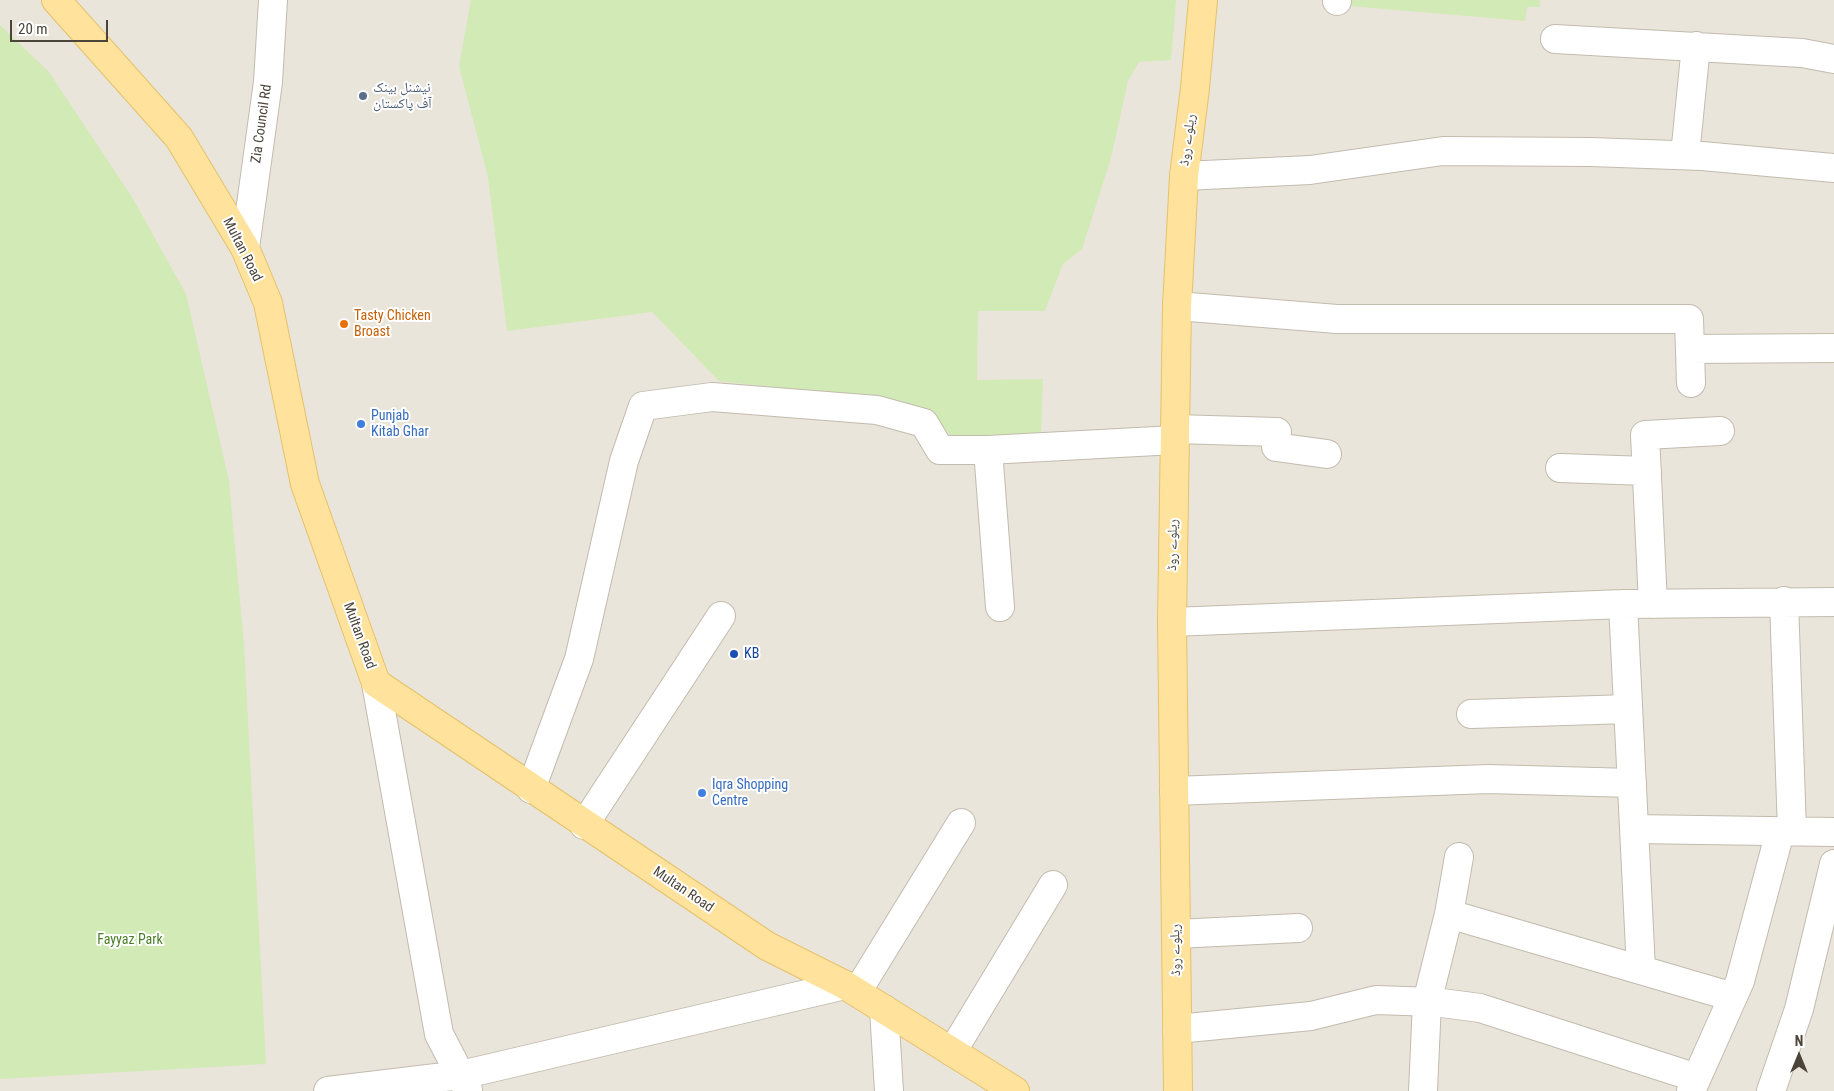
<!DOCTYPE html>
<html>
<head>
<meta charset="utf-8">
<style>
  body { margin:0 }
  #map { position:relative; width:1834px; height:1091px; overflow:hidden; background:#f6f3ec; font-family:"Roboto Condensed",sans-serif }
  canvas { display:block }
  .north { position:absolute; left:1774px; top:1031px; width:50px; height:50px; -webkit-text-stroke:4px #fff; paint-order:stroke; rotate:0deg; font-size:14px; font-weight:700; line-height:20px; text-align:center; color:#4b4439 }
  .north::after { content:''; display:block; margin:auto; width:18px; height:22px; background:#4b4439; clip-path:polygon(50% 0,100% 100%,50% 72%,0 100%) }
  .scale { position:absolute; left:10px; top:20px; width:98px; height:22px; box-sizing:border-box; border:2px solid #4b4439; border-top:0; padding-left:6px; font-size:15px; line-height:18px; white-space:nowrap; color:#4b4439; -webkit-text-stroke:4px #fff; paint-order:stroke }
</style>
</head>
<body>
<div id="map">
<canvas width="1834" height="1091"></canvas>
<div class="north">N</div>
<div class="scale">20 m</div>
</div>
<script>
const context = document.querySelector('canvas').getContext('2d');
context.lineJoin = 'round';
function fillPath(path, color) {
  context.fillStyle = color;
  context.fill(path, 'evenodd');
}
function trace(path, color, width, dash) {
  context.strokeStyle = color;
  context.lineWidth = width;
  context.lineCap = dash ? 'butt' : 'round';
  context.setLineDash(dash || []);
  context.stroke(path);
}
function label(font, color, halo, rows, align = 'center') {
  context.font = font + ' "Roboto Condensed","Noto Naskh Arabic",sans-serif';
  context.lineWidth = 4;
  context.setLineDash([]);
  context.textBaseline = 'middle';
  context.strokeStyle = halo;
  context.fillStyle = color;
  for (const [text, x, y, turn = 0] of rows) {
    context.save();
    context.translate(x, y);
    context.rotate((+turn || 0) * Math.PI / 180);
    context.textAlign = isNaN(turn) ? turn : align;
    if (halo) context.strokeText(text, 0, 0);
    context.fillText(text, 0, 0);
    context.restore();
  }
}
fillPath(new Path2D(`
  M0 0H1834V1091H0Z`), '#eae5da');
fillPath(new Path2D(`
  M471 0H1176L1171 60 1139 62 1128 81 1111 158 1082 249 1063 264 1045 311H978L977 380 1043 379 1041 436 953 438 928 411 857 397 719 381 652 312 507 331 488 177 459 66Z
  M1350 0H1540V7H1527L1525 21 1350 6Z
  M0 25 49 72 132 197 186 294 229 481 244 645 266 1064 0 1079Z`), '#d2eab5');
const minor = new Path2D(`
  M1337 1V0
  M1555 39 1802 53 1834 59
  M1685 155 1696 46
  M1184 176 1310 170 1443 151 1591 152 1702 156 1834 168
  M245 248 268 82 273 0
  M1177 306 1337 319H1689L1691 383
  M1690 349 1834 348
  M1175 429 1277 432 1276 447 1327 454
  M988 450 1000 607
  M1560 468 1647 471
  M1784 601 1792 831
  M1623 604 1641 970
  M1653 604 1645 435 1720 431
  M1172 622 1623 604 1834 602
  M376 683 439 1034 468 1090
  M1471 714 1628 709
  M531 789 579 659 624 461 643 406 712 397 877 410 924 423 940 450H988L1175 440
  M1174 791 1488 779 1632 783
  M584 825 721 616
  M1634 829 1834 832
  M1449 914 1733 997
  M1176 934 1298 928
  M857 992 961 823
  M884 1009 889 1091
  M1177 1029 1311 1016 1376 1000 1434 1002 1480 1008 1697 1078
  M952 1052 1053 885
  M328 1091 461 1075 845 985
  M1423 1091 1427 1002 1449 914 1459 857
  M1691 1091 1740 981 1780 832
  M1771 1091 1799 1009 1834 864`);
const major = new Path2D(`
  M56 0 179 138 245 248 268 303 305 484 376 683 767 946 845 985 1015 1091
  M1178 1091 1172 622 1177 306 1184 176 1195 88 1203 0`);
trace(minor, '#c2bbae', 30);
trace(major, '#e6c16a', 30);
trace(minor, '#fff', 28);
trace(major, '#ffe39c', 28);
for (const [x, y, r, color] of [
  [363,96,5,"#5c6f8a"],
  [344,324,5,"#e8710a"],
  [361,424,5,"#3f7fe0"],
  [734,654,5,"#1a4fb4"],
  [702,793,5,"#3f7fe0"]
]) {
  const dot = new Path2D();
  dot.arc(x, y, r, 0, 2 * Math.PI);
  context.fillStyle = color;
  context.fill(dot);
  trace(dot, '#fff', 2);
}
label('14px', '#4e5e75', '#fff', [
  ["نیشنل بینک",373,88],
  ["آف پاکستان",373,104]
], 'left');
label('14px', '#4b4439', '#fff', [
  ["Zia Council Rd",262,124,-82],
  ["ریلوے روڈ",1188,140,-83],
  ["Multan Road",242,250,63],
  ["ریلوے روڈ",1173,545,-89],
  ["Multan Road",359,636,70],
  ["Multan Road",683,890,34],
  ["ریلوے روڈ",1176,950,-91]
]);
label('14px', '#c56008', '#fff', [
  ["Tasty Chicken",354,316],
  ["Broast",354,332]
], 'left');
label('14px', '#366cbe', '#fff', [
  ["Punjab",371,416],
  ["Kitab Ghar",371,432],
  ["Iqra Shopping",712,785],
  ["Centre",712,801]
], 'left');
label('14px', '#164399', '#fff', [
  ["KB",744,654]
], 'left');
label('14px', '#4a7f2a', '#fff', [
  ["Fayyaz Park",130,940]
]);
</script>
</body>
</html>
